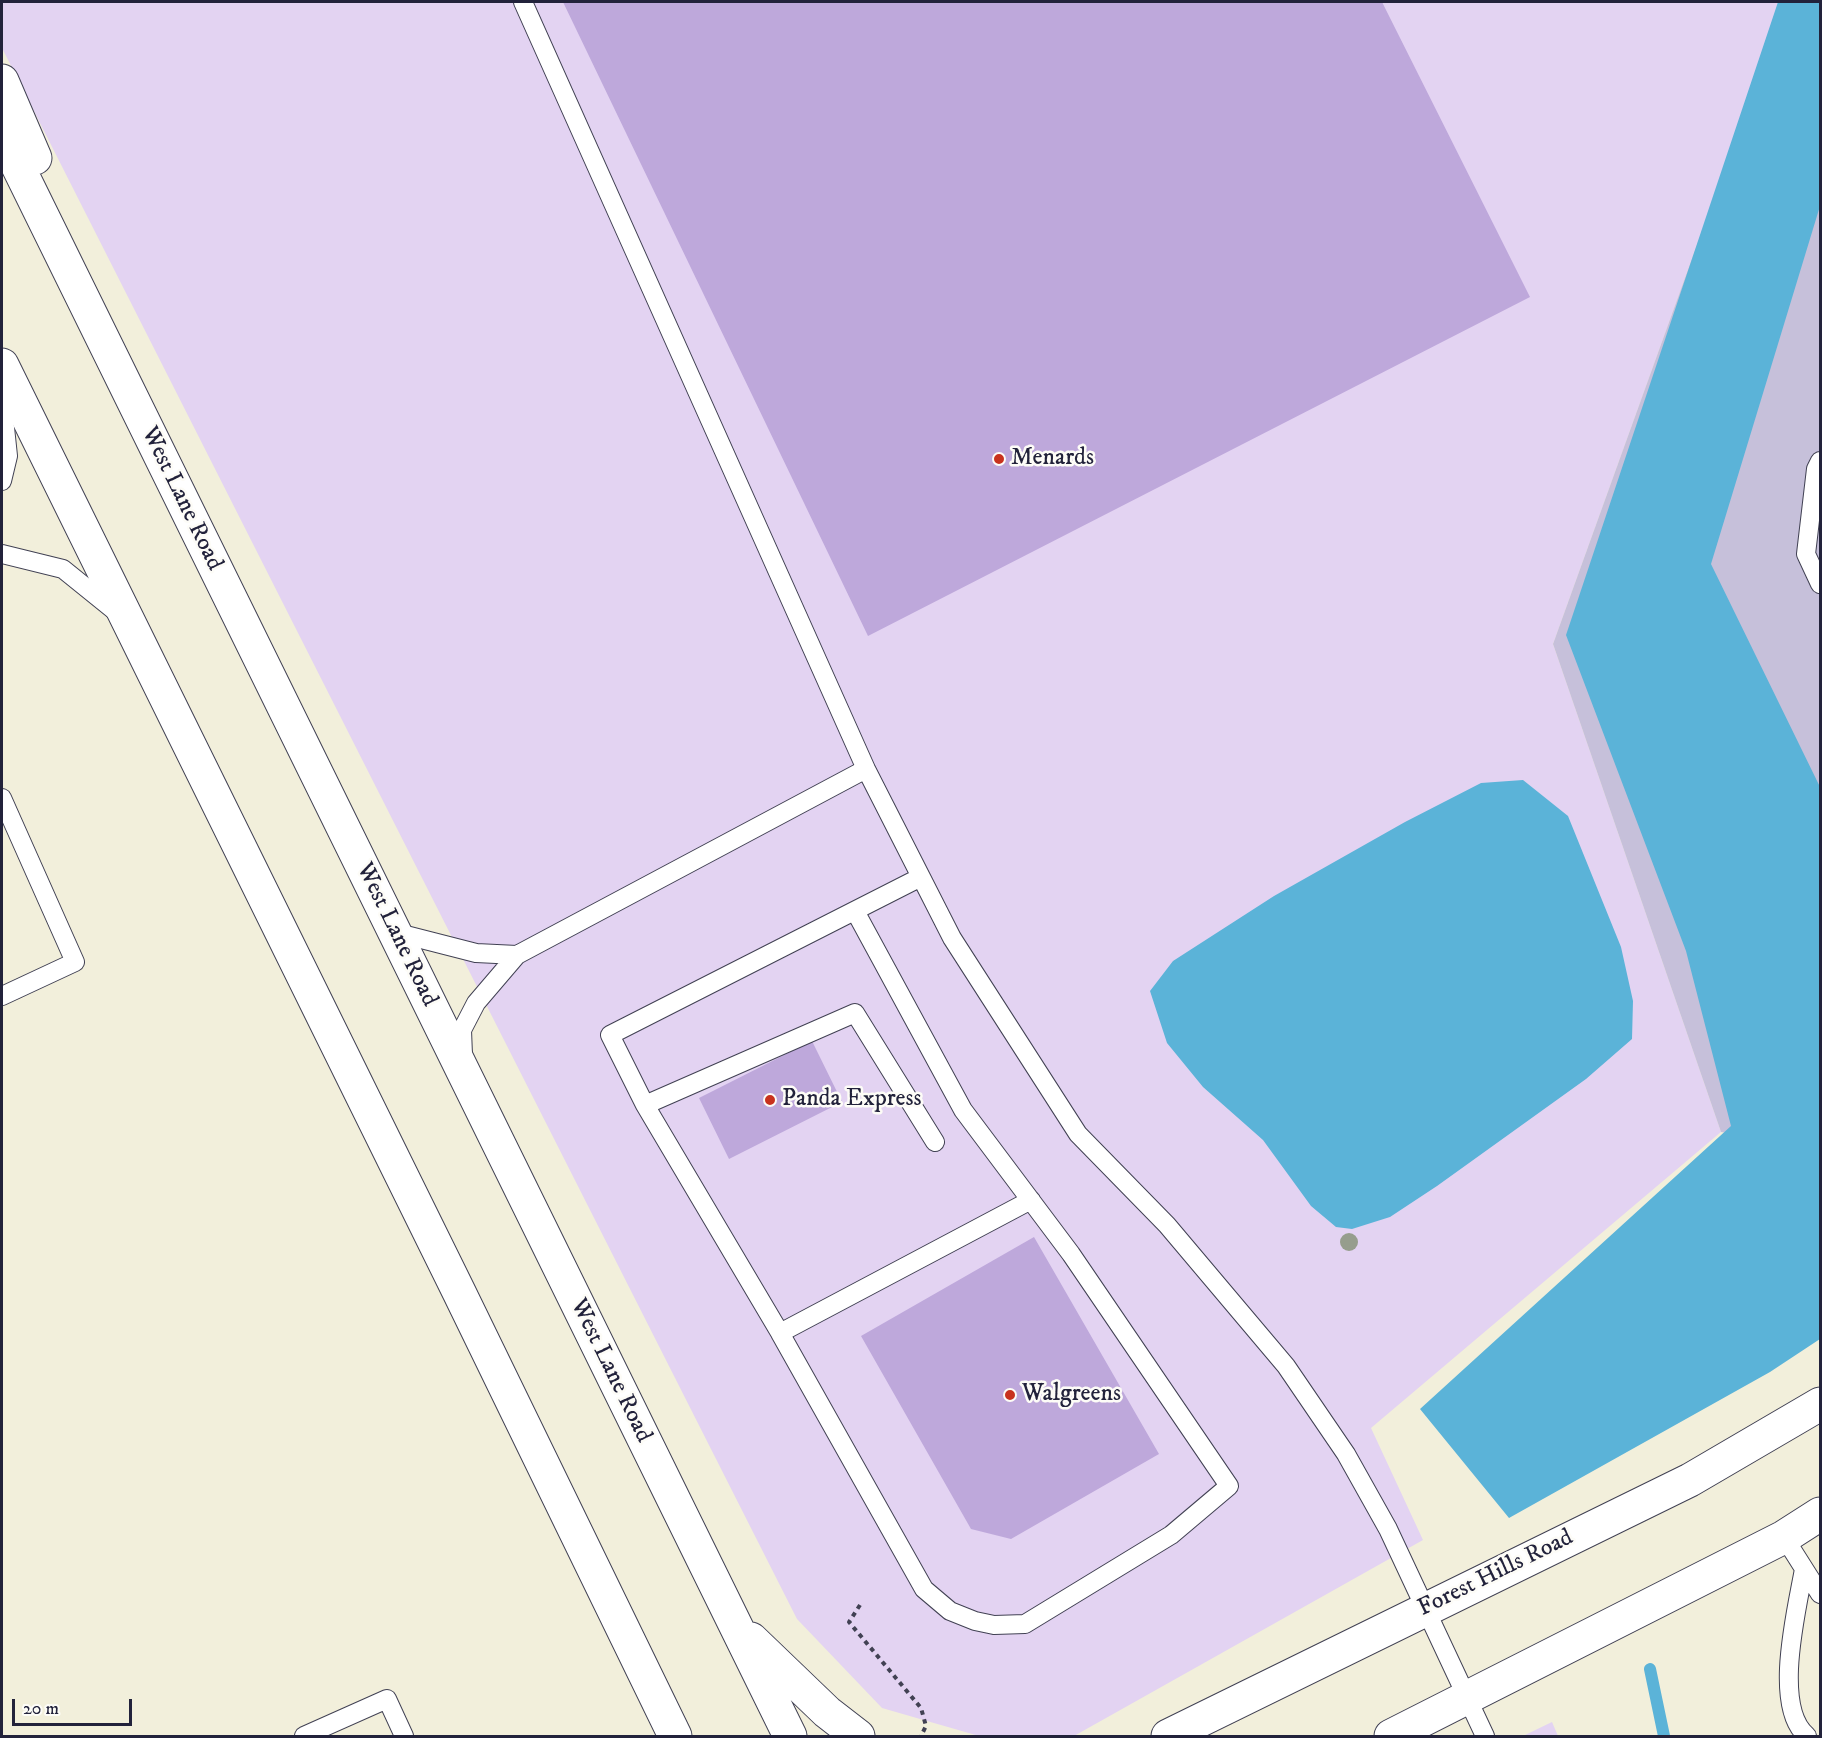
<!DOCTYPE html>
<html>
<head>
<meta charset="utf-8">
<style>
  body { margin:0 }
  #map { position:relative; width:1822px; height:1738px; overflow:hidden; background:#f2efdb; font-family:"IM FELL DW Pica",serif }
  canvas { display:block }
  .frame { position:absolute; inset:0; border:3px solid #22223b; pointer-events:none }
  .scale { position:absolute; left:12px; top:1699px; width:120px; height:27px; box-sizing:border-box; border:3px solid #22223b; border-top:0; padding-left:8px; font-size:18px; line-height:21px; white-space:nowrap; color:#22223b; -webkit-text-stroke:4px #fdfcf7; paint-order:stroke }
</style>
</head>
<body>
<div id="map">
<canvas width="1822" height="1738"></canvas>
<div class="frame"></div>
<div class="scale">20 m</div>
</div>
<script>
const context = document.querySelector('canvas').getContext('2d');
context.lineJoin = 'round';
function fillPath(path, color) {
  context.fillStyle = color;
  context.fill(path, 'evenodd');
}
function trace(path, color, width, dash) {
  context.strokeStyle = color;
  context.lineWidth = width;
  context.lineCap = dash ? 'butt' : 'round';
  context.setLineDash(dash || []);
  context.stroke(path);
}
function label(font, color, halo, rows, align = 'center') {
  context.font = font + ' "IM FELL DW Pica",serif';
  context.lineWidth = 5;
  context.setLineDash([]);
  context.textBaseline = 'middle';
  context.strokeStyle = halo;
  context.fillStyle = color;
  for (const [text, x, y, turn = 0] of rows) {
    context.save();
    context.translate(x, y);
    context.rotate((+turn || 0) * Math.PI / 180);
    context.textAlign = isNaN(turn) ? turn : align;
    if (halo) context.strokeText(text, 0, 0);
    context.fillText(text, 0, 0);
    context.restore();
  }
}
fillPath(new Path2D(`
  M2 2H1781L1783 6 1553 644 1721 1132 1371 1428 1423 1540 1074 1736H979L882 1708 797 1619 2 48Z
  M1552 1722 1558 1736H1523Z`), '#e3d3f2');
fillPath(new Path2D(`
  M1820 2V1147L1721 1132 1553 644 1783 6Z`), '#c6c0da');
fillPath(new Path2D(`
  M1778 2H1820V206L1711 564 1820 787V1339L1770 1372 1509 1518 1420 1409 1731 1126 1686 951 1566 635Z
  M1523 780 1568 816 1621 947 1633 1001 1632 1039 1586 1079 1437 1186 1390 1217 1352 1229 1336 1227 1311 1206 1263 1140 1203 1087 1167 1043 1150 991 1173 961 1274 896 1405 822 1481 783Z`), '#5bb3d8');
trace(new Path2D(`
  M1650 1669 1664 1736`), '#5bb3d8', 12);
fillPath(new Path2D(`
  M563 2H1382L1530 297 868 636Z
  M812 1041 842 1102 729 1159 699 1098Z
  M1034 1237 1159 1454 1011 1539 971 1529 861 1336Z`), '#bea8db');
const service = new Path2D(`
  M523 2 866 769 952 938 1078 1134 1167 1225 1286 1366 1346 1454 1388 1529 1485 1736
  M2 399 8 456 2 481
  M1820 461 1816 469 1806 554 1820 584
  M2 554 63 569 115 611
  M2 798 75 962 2 996
  M855 911 963 1110 1071 1254 1229 1486 1171 1535 1025 1624 994 1625 975 1621 950 1611 924 1589 780 1333 645 1105 610 1035 921 877
  M394 932 476 953 517 955
  M463 1055 462 1030 476 1003 517 955 866 769
  M645 1105 855 1013 935 1142
  M780 1333 1031 1200
  M1784 1537 1820 1594
  M1804 1569C1797 1609 1772 1707 1807 1736
  M304 1736 387 1699 404 1736`);
const tertiary = new Path2D(`
  M1168 1736 1690 1480 1820 1404
  M1391 1736 1784 1537 1820 1514`);
const primary = new Path2D(`
  M2 81 35 158
  M2 134 790 1736
  M2 365 459 1292 675 1736
  M751 1639 827 1712 858 1736`);
trace(service, '#414153', 20);
trace(tertiary, '#414153', 35);
trace(primary, '#414153', 35);
trace(new Path2D(`
  M860 1605 849 1622 921 1708 926 1726 921 1736`), '#414153', 4, [4.5, 4.5]);
trace(service, '#fff', 18);
trace(tertiary, '#fff', 33);
trace(primary, '#fff', 33);
context.fillStyle = '#969d8d';
for (const [x, y] of [
  [1349,1242]
]) {
  context.beginPath();
  context.arc(x, y, 9, 0, 2 * Math.PI);
  context.fill();
}
for (const [x, y, r, color] of [
  [999,459,6,"#c8321e"],
  [770,1100,6,"#c8321e"],
  [1010,1395,6,"#c8321e"]
]) {
  const dot = new Path2D();
  dot.arc(x, y, r, 0, 2 * Math.PI);
  context.fillStyle = color;
  context.fill(dot);
  trace(dot, '#fdfcf7', 2);
}
label('24px', '#22223b', '#fdfcf7', [
  ["Menards",1011,459],
  ["Panda Express",782,1100],
  ["Walgreens",1022,1395]
], 'left');
label('24px', '#22223b', '#fdfcf7', [
  ["West Lane Road",181,499,64],
  ["West Lane Road",396,935,64],
  ["West Lane Road",610,1371,64],
  ["Forest Hills Road",1496,1574,-26]
]);
</script>
</body>
</html>
